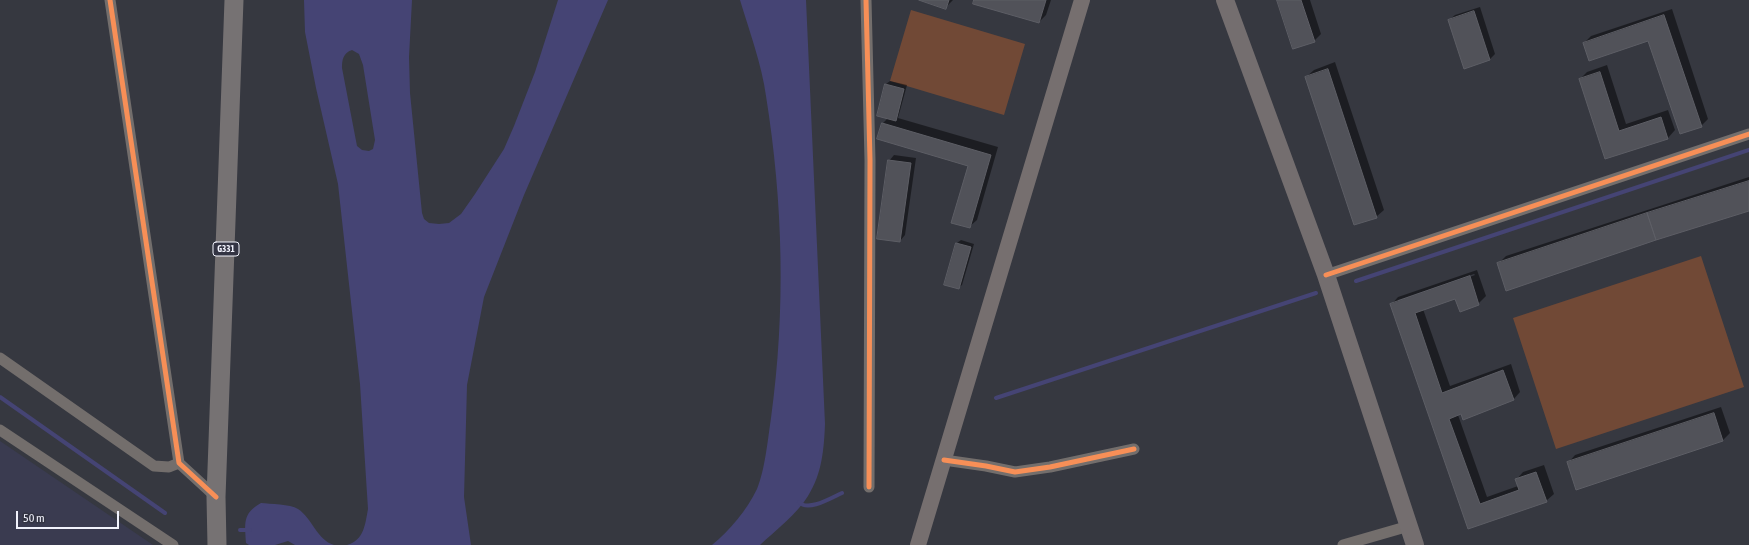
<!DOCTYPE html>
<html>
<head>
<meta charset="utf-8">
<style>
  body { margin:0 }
  #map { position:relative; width:1749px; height:545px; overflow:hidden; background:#363840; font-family:"Asap Condensed",sans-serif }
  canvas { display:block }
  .scale { position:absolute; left:16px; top:511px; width:103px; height:18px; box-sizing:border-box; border:2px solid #f1f2fc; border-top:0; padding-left:5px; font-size:12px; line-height:14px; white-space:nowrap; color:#f1f2fc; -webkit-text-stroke:3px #333443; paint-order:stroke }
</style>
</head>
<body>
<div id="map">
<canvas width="1749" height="545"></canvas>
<div class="scale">50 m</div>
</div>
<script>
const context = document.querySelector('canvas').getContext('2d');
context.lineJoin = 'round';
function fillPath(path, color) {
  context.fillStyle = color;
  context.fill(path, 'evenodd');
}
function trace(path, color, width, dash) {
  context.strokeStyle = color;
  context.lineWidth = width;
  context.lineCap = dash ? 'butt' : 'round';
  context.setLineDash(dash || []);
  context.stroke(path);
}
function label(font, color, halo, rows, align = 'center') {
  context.font = font + ' "Asap Condensed",sans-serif';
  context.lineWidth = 3.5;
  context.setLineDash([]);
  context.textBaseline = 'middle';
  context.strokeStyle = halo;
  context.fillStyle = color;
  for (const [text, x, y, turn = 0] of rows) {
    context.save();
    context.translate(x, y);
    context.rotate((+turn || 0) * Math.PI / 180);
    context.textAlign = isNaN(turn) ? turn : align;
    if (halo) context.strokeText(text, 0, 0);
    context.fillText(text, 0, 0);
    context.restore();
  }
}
fillPath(new Path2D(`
  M0 441 153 545H0Z`), '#3a3b50');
fillPath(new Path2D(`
  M911 10 1025 44 1004 115 890 81Z
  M1701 256 1744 387 1556 449 1513 318Z`), '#714936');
fillPath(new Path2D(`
  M304 0H412L409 57 410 93 422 213 424 219 429 223 439 224 449 223 461 214 475 194 504 149 514 126 535 72 558 0H608L524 195 484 297 467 385 464 497 471 545H347C364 540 365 525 368 509L360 384 338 184 316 88 305 32ZM352 50 359 54 363 65 375 140 373 149 369 151 362 150 357 146 342 68C342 60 343 53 352 50Z
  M740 0H806L825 424C824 449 822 474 808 496 797 514 775 531 760 545H712C730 530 747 510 757 489 765 470 768 438 771 418 786 311 783 202 766 96 762 65 749 30 740 0Z
  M261 503C270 504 290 504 298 509 312 518 317 540 334 545H295L288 541 275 545H249L246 543C245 523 242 514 261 503Z`), '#454474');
fillPath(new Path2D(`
  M922 0H953L946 7Z
  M976 0H1051L1046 15 1039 22Z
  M1278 0H1310L1321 34 1314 41Z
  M1480 7 1495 54 1489 60 1449 20 1455 15Z
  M1672 9 1708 119 1701 126 1649 40 1584 43 1591 36Z
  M1335 62 1384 210 1376 217 1306 77 1314 70Z
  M1607 65 1626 124 1668 110 1675 130 1668 138 1605 158 1580 79 1587 72Z
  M890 81 907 85 898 118 998 147 977 220 969 227V165L879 139 883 123 888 118 886 84Z
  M894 155 916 158 905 235 900 241 889 161Z
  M1749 177V210L1498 264 1506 256Z
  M961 240 974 244 962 285 958 288 957 243Z
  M1477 270 1486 296 1478 304 1455 297 1423 309 1450 386 1511 364 1520 392 1513 400 1458 415 1487 497 1518 486 1516 480 1523 472 1544 465 1554 494 1546 501 1469 528 1391 305 1398 297ZM1474 274 1475 275 1398 302V300Z
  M1721 407 1730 433 1723 440 1568 463 1575 455Z`), '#0007');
trace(new Path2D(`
  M1356 281 1749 150
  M0 397 165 513
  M996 398 1316 293
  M799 502C808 512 831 498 842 493
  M240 530H250`), '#454474', 4);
const building = new Path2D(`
  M919 0H949L946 9Z
  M974 0H1046L1039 23 973 4Z
  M1277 0H1301L1315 42 1293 49Z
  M1474 11 1490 60 1464 69 1448 20Z
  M1664 15 1702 127 1680 134 1648 41 1589 61 1583 43Z
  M1328 69 1377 218 1354 225 1305 77Z
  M1600 72 1619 131 1661 117 1668 139 1605 159 1579 79Z
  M885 84 904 89 896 121 877 116Z
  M882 123 991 155 970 228 951 223 968 166 877 139Z
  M888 160 911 163 900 242 877 239Z
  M1749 181V211L1656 240 1647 213Z
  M1647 213 1656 240 1506 291 1497 263Z
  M956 243 971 247 959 289 944 285Z
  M1470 276 1479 305 1460 312 1455 299 1415 313 1442 393 1503 370 1514 400 1463 420 1461 414 1449 419 1480 504 1519 490 1515 479 1536 472 1547 502 1468 529 1390 304Z
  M1714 413 1723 441 1576 490 1567 462Z`);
fillPath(building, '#515259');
trace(building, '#5d5e65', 1);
trace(new Path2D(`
  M110 0 179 463 216 497
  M866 0 870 160 869 487
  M1326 275 1749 134
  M0 358 154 466 169 467 179 463
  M0 430 173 545
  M944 460 986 466 1015 472 1050 467 1134 449
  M1343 545 1409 526`), '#736e6c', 11);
trace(new Path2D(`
  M918 545 1082 0`), '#766f6f', 16);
trace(new Path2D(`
  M1225 0 1326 275 1415 545`), '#746e6f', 18);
trace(new Path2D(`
  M217 545 216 497 234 0`), '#767273', 19);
trace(new Path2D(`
  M110 0 179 463 216 497
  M866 0 870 160 869 487
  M1326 275 1749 134
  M944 460 986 466 1015 472 1050 467 1134 449`), '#f78f57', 5);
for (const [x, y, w] of [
  [226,249,26]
]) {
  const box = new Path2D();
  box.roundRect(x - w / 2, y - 7, w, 14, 3);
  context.fillStyle = '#333443';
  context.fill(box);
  trace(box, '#f1f2fc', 1);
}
label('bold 9px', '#f1f2fc', null, [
  ["G331",226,249]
]);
</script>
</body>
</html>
